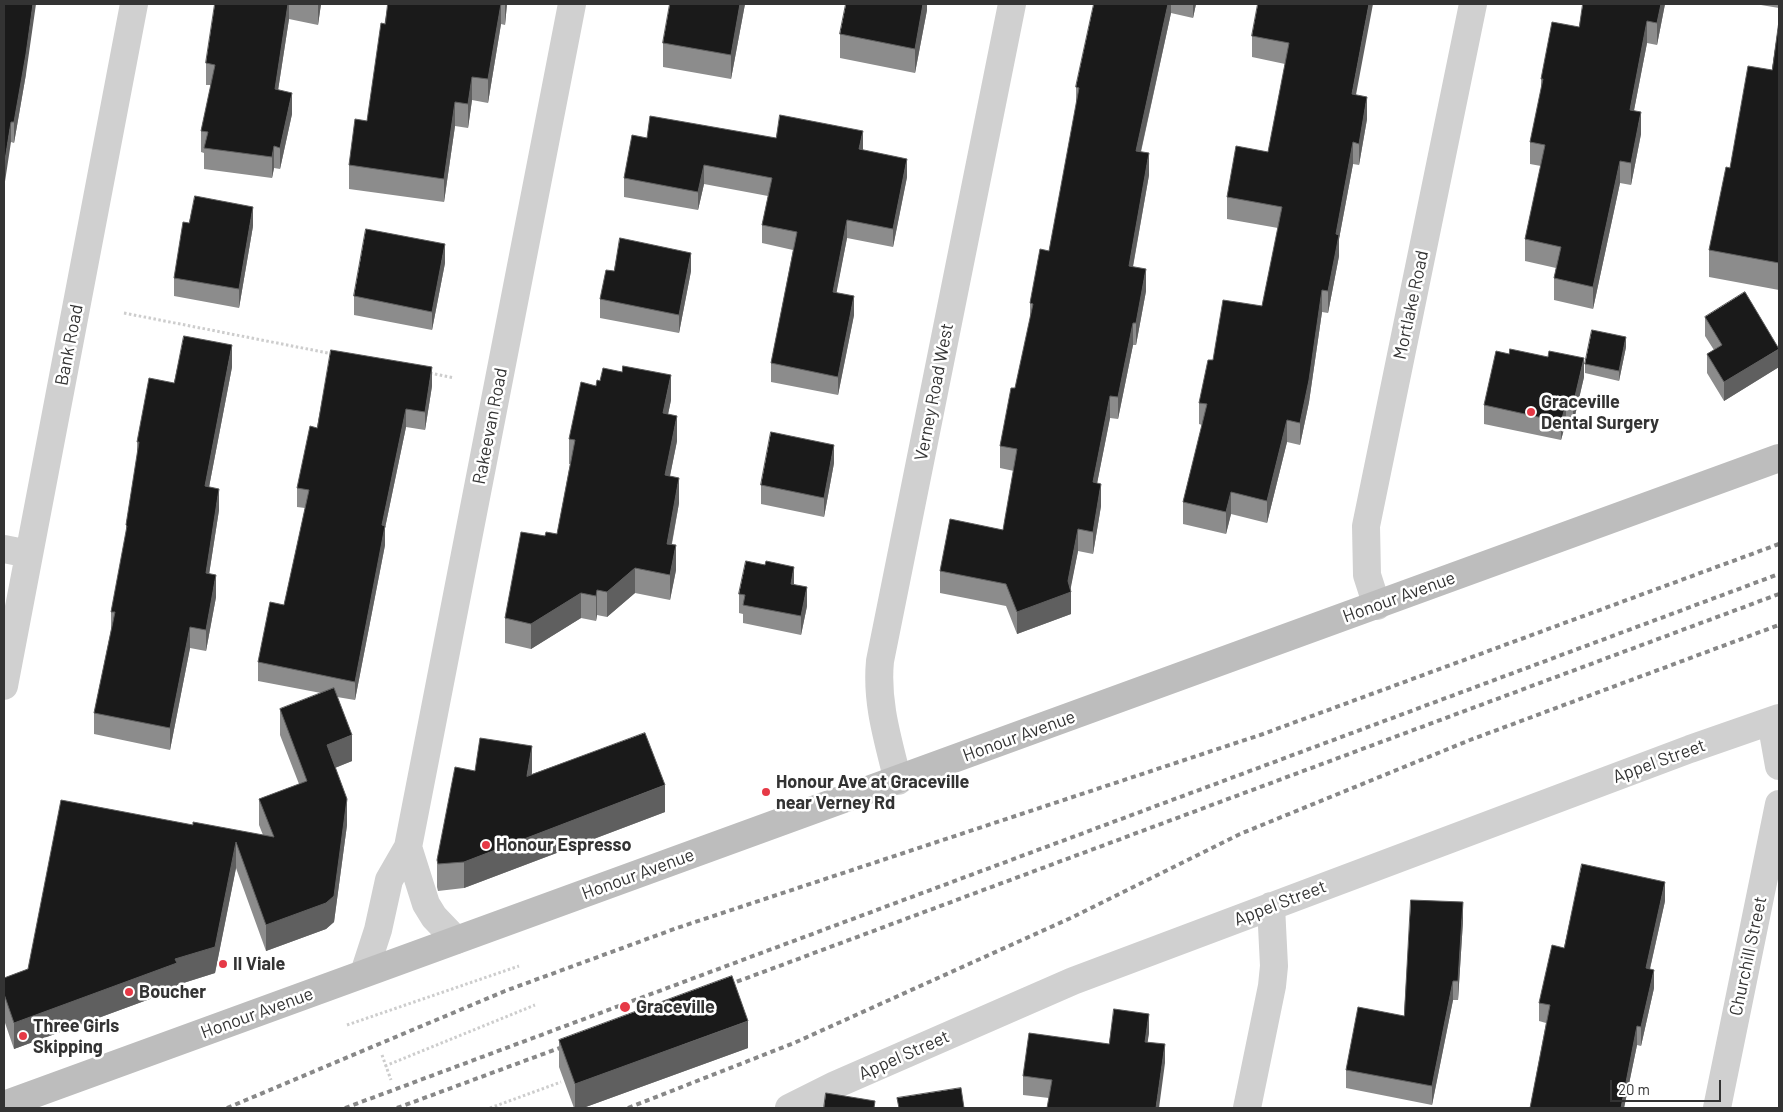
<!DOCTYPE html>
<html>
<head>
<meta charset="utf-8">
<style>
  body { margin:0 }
  #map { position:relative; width:1783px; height:1112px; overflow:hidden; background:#fff; font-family:Barlow,sans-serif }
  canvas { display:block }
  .frame { position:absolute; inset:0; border:5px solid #333; pointer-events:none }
  .scale { position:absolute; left:1610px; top:1080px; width:111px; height:22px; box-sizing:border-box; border:2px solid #333; border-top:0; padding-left:6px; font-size:15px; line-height:18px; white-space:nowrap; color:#333; -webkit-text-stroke:4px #fff; paint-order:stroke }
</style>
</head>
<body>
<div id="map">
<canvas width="1783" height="1112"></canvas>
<div class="frame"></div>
<div class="scale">20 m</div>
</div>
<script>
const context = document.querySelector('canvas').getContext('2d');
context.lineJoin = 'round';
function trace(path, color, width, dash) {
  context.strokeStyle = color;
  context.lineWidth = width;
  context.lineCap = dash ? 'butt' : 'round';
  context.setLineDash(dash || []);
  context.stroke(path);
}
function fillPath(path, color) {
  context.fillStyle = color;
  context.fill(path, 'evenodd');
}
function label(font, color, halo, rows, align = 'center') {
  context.font = font + ' Barlow,sans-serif';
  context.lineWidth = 5;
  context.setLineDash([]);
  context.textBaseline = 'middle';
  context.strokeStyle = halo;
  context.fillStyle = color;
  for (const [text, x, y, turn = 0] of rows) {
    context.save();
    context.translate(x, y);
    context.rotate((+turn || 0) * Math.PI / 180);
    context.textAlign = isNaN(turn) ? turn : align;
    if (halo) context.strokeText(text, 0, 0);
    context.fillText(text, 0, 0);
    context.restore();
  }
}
trace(new Path2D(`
  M124 313 333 354
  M430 373 454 378
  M347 1025 519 966
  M382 1055 391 1080
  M385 1066 535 1005
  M490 1108 561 1082`), '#cdcdcd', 3, [2.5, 2.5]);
trace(new Path2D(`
  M4 549 29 554
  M1377 606 1367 575 1366 526 1473 4
  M4 686 134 4
  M1771 721 1779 766
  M898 781C888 740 876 703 880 661L1012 4
  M408 847 426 904 434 917 456 940
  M364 973 378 930 389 880 408 847 572 4
  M789 1108 835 1085 1073 981 1690 749 1779 718
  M1247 1108 1272 986 1274 966 1271 906
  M1717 1108 1779 804`), '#d0d0d0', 28);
trace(new Path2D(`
  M4 1105 1779 458`), '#bdbdbd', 28);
trace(new Path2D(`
  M720 988 1779 594
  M227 1108 505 991 677 928 1263 734 1779 544
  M345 1108 1779 574
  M397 1108 573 1043
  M628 1108 794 1043 1073 917 1240 834 1470 740 1779 625`), '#888', 4, [5, 4]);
fillPath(new Path2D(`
  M4 4 26 74 14 143 11 142Z
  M215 4H321L318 25 289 19 278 90 292 114 280 169 274 168 272 178 204 169V153L201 152V131L211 85H206V63Z
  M388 4H507L505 25 501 24 488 103 472 100 468 128 455 126 444 202 349 189V165L367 121Z
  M670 4H745L731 79 663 67V43Z
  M927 4V10L915 73 840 58V34Z
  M1094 4H1196L1193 18 1171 13 1141 152 1149 175 1133 267 1146 291 1136 345H1133L1118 419 1110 418 1097 483 1101 506 1093 554 1078 551 1070 589 1071 614 1017 634 1006 606 940 593V571L1003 530 1014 471 1000 468V446L1015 388 1030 320V303L1049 251 1076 109V87Z
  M1258 4 1356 95 1367 119 1359 165 1353 164 1339 239V256L1328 313 1322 312 1309 402 1300 445 1287 442 1267 523 1231 514 1226 534 1183 524V502L1202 425 1199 424V403L1213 360 1262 306 1278 228 1227 219V197L1268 152 1285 64 1252 57V36Z
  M1665 4 1657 45 1647 43 1634 110 1641 134 1631 185 1620 183 1593 309 1554 300V278L1556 268 1525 261V239L1541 166 1530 164V142L1541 92V79L1579 27Z
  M1755 4H1779V8Z
  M1779 21V290L1709 277V250L1730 168 1772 70Z
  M647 138H776L863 150 907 177 893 247 847 238 836 293 854 315 838 395 771 382V363L793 250 762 243V225L768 196 704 184 698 210 624 197V178Z
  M253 226 239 308 174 296V278Z
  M445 263 432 330 354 315V296Z
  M614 271H691L679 333 600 318V299Z
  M1705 317 1779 367 1724 401 1707 373V354L1714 350 1705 336Z
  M1626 347 1619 381 1585 373V364Z
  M232 367 209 487 219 510 209 574 216 597 206 651 190 648 170 750 94 734V713L111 630V612L126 535V525L137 456V442L174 383Z
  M1584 377 1573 424 1566 422 1561 440 1484 424V405Z
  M432 386 425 430 406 427 385 528V545L355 700 337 697 352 761 335 768 347 825 334 922 326 929 266 951 236 868 215 973 177 985V989L14 1049 4 1020V978L28 969 193 825 263 835 259 825V799L299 784 280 735V709L321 693 258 681V662L284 605 305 508 297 507V488L317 428Z
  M671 400 668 414 677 441 670 476 679 503 672 544 676 570 670 600 635 593 607 617 597 615 596 621 581 618 531 649 505 643V618L545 536 557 534 570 464H569V439Z
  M834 463 824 517 761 504V485Z
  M794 584 807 606 801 635 743 623V614L739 613V594Z
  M475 771 531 775 665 812 464 888 438 891 437 887V860Z
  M1665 901 1650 969 1654 988 1641 1046 1637 1045 1624 1108H1530L1546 1023 1539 1021V1003L1564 948Z
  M1463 921 1458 1000H1453L1432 1105 1346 1088V1070L1404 1016Z
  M1149 1033 1147 1042 1165 1063 1049 1098 1023 1095V1076L1109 1044Z
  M559 1040 748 1048 583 1108H574L559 1067Z`), '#8c8c8c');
fillPath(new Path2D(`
  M33 4H36L26 74 14 143V122Z
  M288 4H289V19L275 110V89Z
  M318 4H321L318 25Z
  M501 4V24L488 103V79Z
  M505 4H507L505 25Z
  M740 4H745L731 79V55Z
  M923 4H927V10L915 73V49Z
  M1168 4H1171V13L1136 173V151Z
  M1193 4H1196L1193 18Z
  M1369 4H1373L1352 116V94Z
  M1661 4H1665L1657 45V23Z
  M1647 21V43L1630 131V110Z
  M472 77V100L468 128V104Z
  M292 93V114L280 169V148Z
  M1367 97V119L1359 165V144Z
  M455 102V126L444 202V179Z
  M1641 112V134L1631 185V163Z
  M11 122V142L4 188V167Z
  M863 131V149L859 168V149Z
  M1353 142V164L1339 239V256L1328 313V291L1336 234Z
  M274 146V168L272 178V157Z
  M1149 153V175L1129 288V266Z
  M907 159V177L893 247V229Z
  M1620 161V183L1593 309V287Z
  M704 165V184L698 210V192Z
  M253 207V226L239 308V289Z
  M847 220V238L833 311V292Z
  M445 244V263L432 330V312Z
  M691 253V271L679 333V315Z
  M1146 269V291L1136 345V323Z
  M1322 290V312L1309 402 1300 445V423Z
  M854 296V315L838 395V377Z
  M1133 323V345L1118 419V397Z
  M1626 337V347L1619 381V371Z
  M232 345V367L205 508V486Z
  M1779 349V367L1724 401V382Z
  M1584 358V377L1573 424V405Z
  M432 367V386L425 430V412Z
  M671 375V400L663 438V413Z
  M1110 396V418L1093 504V482Z
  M1566 404V422L1561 440V422Z
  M406 409V427L385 528V545L355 700V682L382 525Z
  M677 416V441L665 500V475Z
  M1287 420V442L1267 523V501Z
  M834 445V463L824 517V498Z
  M679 478V503L667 569V544Z
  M1101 484V506L1093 554V532Z
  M219 489V510L206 594V573Z
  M1231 492V514L1226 534V512Z
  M1078 529V551L1070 592H1071V614L1017 634V612L1068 581Z
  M676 545V570L670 600V575Z
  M794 567V585L791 584Z
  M635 568V593L607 617V592Z
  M216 575V597L206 651V630Z
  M807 587V606L801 635V616Z
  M597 590V615L596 621V596Z
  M581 593V618L531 649V624Z
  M190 627V648L170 750V728Z
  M352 735V761L327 771V745Z
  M532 746V773L527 803V776Z
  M665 785V812L464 888V862Z
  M347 799V825L334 922 326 929 266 951V925Z
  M236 842V868L215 973 177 985V989L14 1049V1023L175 959Z
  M1665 882V901L1646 986V968Z
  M1463 902V921L1458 1000V981Z
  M1654 970V988L1641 1046V1027Z
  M1453 981V1000L1432 1105V1086Z
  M1149 1014V1033L1145 1060V1042Z
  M748 1021V1048L583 1108H575V1084Z
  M1637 1026V1045L1624 1108H1621Z
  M1165 1044V1063L1159 1108H1156Z`), '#5f5f5f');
const building = new Path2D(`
  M4 4H33L26 54 14 122H11L4 167Z
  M215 4H288L275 89 292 93 280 148 274 146 272 157 204 148 208 132 201 131 215 65 206 63Z
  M388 4H501L488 79 472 77 468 104 455 102 444 179 349 165 355 119 367 121 381 23 385 24Z
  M670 4H740L731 55 663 43Z
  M846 4H923L915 49 840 34Z
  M1094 4H1168L1136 151 1149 153 1129 266 1146 269 1136 323H1133L1118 397 1110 396 1093 482 1101 484 1093 532 1078 529 1068 581 1071 592 1017 612 1006 584 940 571 950 519 1003 530 1017 449 1000 446 1011 388H1015L1033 304 1030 303 1040 249 1049 251 1079 88 1076 87Z
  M1258 4H1369L1352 94 1367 97 1359 144 1353 142 1336 234 1339 235 1328 291 1322 290 1309 380 1300 423 1287 420 1267 501 1231 492 1226 512 1183 502 1207 404 1199 403 1208 360H1213L1223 300 1262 306 1282 207 1227 197 1236 146 1268 152 1289 43 1252 36Z
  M1583 4H1661L1657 23 1647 21 1630 110 1641 112 1631 163 1620 161 1593 287 1554 278 1561 247 1525 239 1545 145 1530 142 1543 79H1541L1552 22 1579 27Z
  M1779 21V263L1709 250 1726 167 1730 168 1748 66 1772 70Z
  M780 115 863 131 859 149 907 159 893 229 847 220 833 292 854 296 838 377 771 363 797 232 762 225 772 178 704 165 698 192 624 178 632 135 647 138 650 116 776 138Z
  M195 196 253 207 239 289 174 278 183 222 189 223Z
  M366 229 445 244 432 312 354 296Z
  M620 238 691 253 679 315 600 299 606 270 614 271Z
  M1745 292 1779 349 1724 382 1707 354 1722 345 1705 317Z
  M1592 330 1626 337 1619 371 1585 364Z
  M184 336 232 345 205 486 219 489 206 573 216 575 206 630 190 627 170 728 94 713 115 612H111L127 526 126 525 139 442H137L149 378 174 383Z
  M1510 349 1548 357 1549 351 1584 358 1573 405 1566 404 1561 422 1484 405 1496 351 1509 354Z
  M331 350 432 367 425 412 406 409 382 525 385 526 355 682 258 662 270 602 284 605 309 490 297 488 310 426 317 428Z
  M623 366 671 375 663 413 677 416 665 475 679 478 667 544 676 545 670 575 635 568 607 592 597 590 596 596 581 593 531 624 505 618 521 532 545 536 546 532 557 534 575 440 569 439 581 382 596 386 597 380 600 381 603 368 622 372Z
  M771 432 834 445 824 498 761 485Z
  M746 561 765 565 766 561 794 567 791 584 807 587 801 616 743 605 745 595 739 594Z
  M334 688 352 735 327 745 347 799 334 896 326 903 266 925 236 842 215 947 175 959 177 963 14 1023 4 994V978L28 969 61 800 193 825V822L274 837 259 799 307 781 280 709Z
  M645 733 665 785 464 862 438 864 437 860 455 767 475 771 480 738 532 746 527 776Z
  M1582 864 1665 882 1646 968 1654 970 1641 1027 1637 1026 1621 1108H1530L1550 1005 1539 1003 1552 945 1564 948Z
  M1411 900 1463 902 1458 981H1453L1432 1086 1346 1070 1358 1007 1404 1016Z
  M732 976 748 1021 575 1084 559 1040Z
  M1114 1009 1149 1014 1145 1042 1165 1044 1156 1108H1047L1052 1080 1023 1076 1029 1033 1109 1044Z
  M961 1088 964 1108H899L897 1098Z
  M826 1093 875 1101 874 1108H824Z`);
fillPath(building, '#1a1a1a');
trace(building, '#5f5f5f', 1);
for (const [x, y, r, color] of [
  [1531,412,5,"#e63946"],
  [766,792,5,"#e63946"],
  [486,845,5,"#e63946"],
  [223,964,5,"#e63946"],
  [129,992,5,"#e63946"],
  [625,1007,6,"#e63946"],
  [23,1036,5,"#e63946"]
]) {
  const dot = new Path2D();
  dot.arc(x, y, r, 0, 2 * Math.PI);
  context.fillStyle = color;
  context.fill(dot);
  trace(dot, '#fff', 2);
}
label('18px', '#333', '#fff', [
  ["Mortlake Road",1411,305,-78],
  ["Bank Road",69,345,-79],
  ["Verney Road West",934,392,-79],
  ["Rakeevan Road",490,426,-79],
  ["Honour Avenue",1399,597,-20],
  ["Honour Avenue",1019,736,-20],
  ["Appel Street",1659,761,-20],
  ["Honour Avenue",638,874,-20],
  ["Appel Street",1280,903,-21],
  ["Churchill Street",1748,956,-78],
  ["Honour Avenue",257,1013,-20],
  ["Appel Street",904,1055,-24]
]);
label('bold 18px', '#333', '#fff', [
  ["Graceville",1541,402],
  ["Dental Surgery",1541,423],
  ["Honour Ave at Graceville",776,782],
  ["near Verney Rd",776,803],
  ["Honour Espresso",496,845],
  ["Il Viale",233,964],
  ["Boucher",139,992],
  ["Graceville",636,1007],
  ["Three Girls",33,1026],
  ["Skipping",33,1047]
], 'left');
</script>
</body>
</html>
